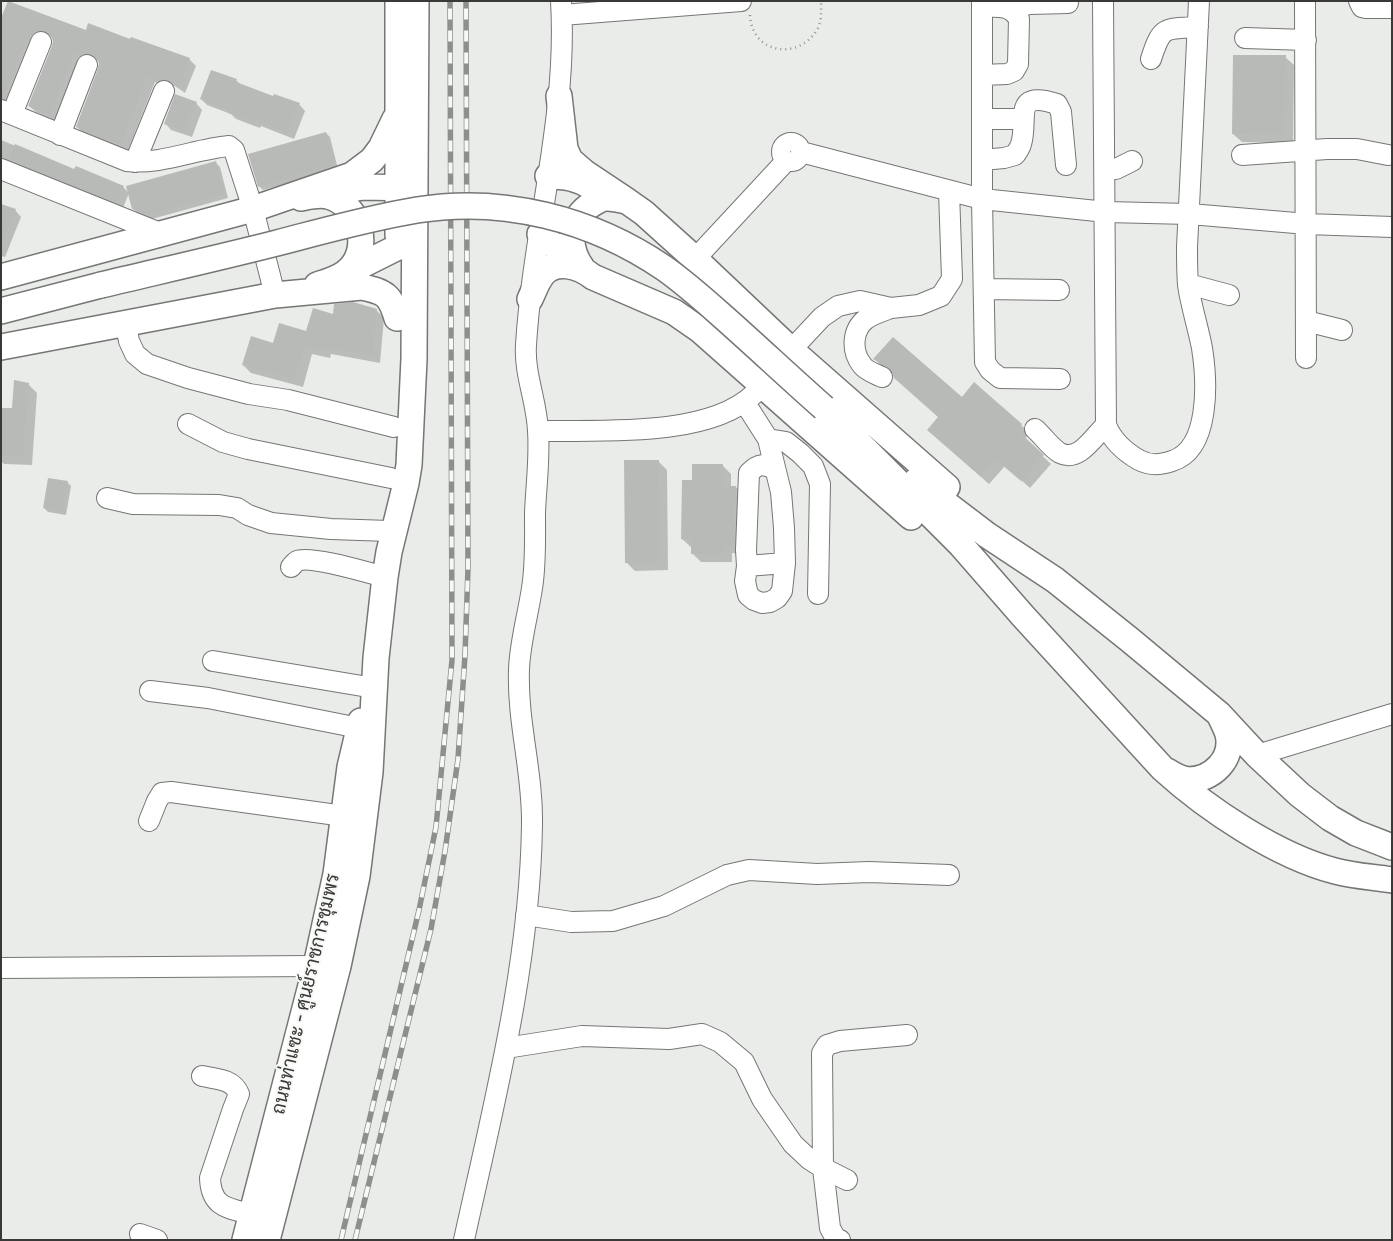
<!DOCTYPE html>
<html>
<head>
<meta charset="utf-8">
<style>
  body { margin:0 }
  #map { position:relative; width:1393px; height:1241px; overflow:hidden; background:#e9ece8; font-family:Cabin,sans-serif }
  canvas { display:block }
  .frame { position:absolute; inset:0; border:2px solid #393a38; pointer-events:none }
</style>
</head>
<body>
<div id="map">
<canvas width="1393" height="1241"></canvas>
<div class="frame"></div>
</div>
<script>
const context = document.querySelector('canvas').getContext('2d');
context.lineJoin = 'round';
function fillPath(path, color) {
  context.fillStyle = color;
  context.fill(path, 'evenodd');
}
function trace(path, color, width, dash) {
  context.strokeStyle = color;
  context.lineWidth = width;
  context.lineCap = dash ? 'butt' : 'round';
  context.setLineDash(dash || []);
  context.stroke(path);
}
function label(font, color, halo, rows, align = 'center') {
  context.font = font + ' Cabin,Sarabun,sans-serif';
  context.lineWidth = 4;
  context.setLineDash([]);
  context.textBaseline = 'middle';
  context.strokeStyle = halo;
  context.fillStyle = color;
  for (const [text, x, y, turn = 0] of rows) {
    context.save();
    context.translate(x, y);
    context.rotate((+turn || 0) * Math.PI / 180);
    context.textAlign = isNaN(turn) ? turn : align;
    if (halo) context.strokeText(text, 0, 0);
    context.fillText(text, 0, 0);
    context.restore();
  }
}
fillPath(new Path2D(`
  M1 21 86 31 131 41 189 59 196 66 185 93 175 86H166L155 82 128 150 83 133 77 127 100 63 99 60H89L57 121 36 112 29 106 54 41 52 37 47 36 10 104 1 100Z
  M1285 57 1294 65 1293 143 1242 142 1233 134Z
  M236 80 240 84 274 97 299 104 305 111 294 139 261 126 260 128 236 119 231 114 207 105 201 99Z
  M196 103 202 110 192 137 171 130 165 123Z
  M326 133 330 137 338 169 263 190 259 186Z
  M1 140 75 170 123 187 129 193 216 163 220 167 228 198 152 219 137 213 133 208 129 193 123 208 1 165Z
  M1 205 15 210 21 217 5 257 1 256Z
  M376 310 384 318 380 363 331 354 330 358 312 354 303 387 251 373 243 365 274 344 307 332 334 315Z
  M875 359 1021 425 1030 433 1024 439 1051 464 1030 488 1005 466 989 484 937 438 939 417 894 374 883 368Z
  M29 385 37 393 32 465 4 464 1 461V410L13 409Z
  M658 461 667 470 668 570 635 571 626 562Z
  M723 466 731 474V487H736L744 496 742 554 732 553V562H701L692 553V548L682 539 693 482Z
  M67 482 71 486 66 515 48 512 44 508Z`), '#0003');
fillPath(new Path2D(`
  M8 1 86 30 88 23 130 39 131 37 190 58 179 88 168 80 159 81 148 76 121 145 76 127 98 69 99 63 96 57 92 54 82 55 75 52 50 115 28 106 52 46 53 41 51 35 46 31 40 30 33 33 28 42 26 41 3 99 1 98V18Z
  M1233 55H1286L1284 135 1232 134Z
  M211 70 237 79 236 82 273 96 274 94 300 103 288 133 254 120V122L228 113 229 110 200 99Z
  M175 94 197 102 185 132 164 124Z
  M326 132 335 165 258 187 248 154Z
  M15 144 74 169 76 166 124 186 116 203 8 159Z
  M216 161 225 194 148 215 132 209 126 186Z
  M1 204 16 209 2 244H1Z
  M353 302 377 309 373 356 323 347 322 352 305 347 295 380 242 365 251 336 273 343 279 323 306 331 313 308 333 314 334 304Z
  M893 337 962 397 974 382 1022 424 1017 430 1044 455 1021 481 995 459 980 476 927 430 938 417 894 378 891 370 873 359Z
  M14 380 29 383 23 457 1 456V408H12Z
  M624 460H659L660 562 625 563Z
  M692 464H723V486H736L734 546 724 545V554H691V540L681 539 682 480H692Z
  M48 478 68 481 63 512 43 508Z`), '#b8bab7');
const minor = new Path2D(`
  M982 1V199L985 362 990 370 1000 378 1060 379
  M1103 1 1106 425C1112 440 1125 452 1139 460 1151 466 1160 465 1172 461 1211 449 1207 380 1202 348 1198 327 1191 306 1188 285 1187 272 1187 259 1187 247L1199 1
  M1305 1 1306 358
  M1359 1 1362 7 1366 8H1392
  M982 7C997 7 1010 4 1019 19L1018 64 1014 71 1007 74 982 75
  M1010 9 1029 4 1068 3
  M562 15 741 1
  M1245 38 1306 40
  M1151 59C1162 25 1164 29 1198 27
  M1 110 127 161C161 165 195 149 229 146L234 150 253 209 275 295
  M12 114 41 42
  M982 119H1023
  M60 135 87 65
  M782 152a9 9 0 1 1 18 0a9 9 0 1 1-18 0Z
  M801 152 982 199 1106 212 1190 214 1307 224 1392 227
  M1242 155 1327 149H1357L1388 155
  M982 160 1004 158 1015 155C1017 152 1020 148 1021 144 1029 120 1011 89 1057 104L1061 112 1066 165
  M135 162 164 91
  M1 169 160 233
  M1105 169H1116L1132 161
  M695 259 786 161
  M1188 284 1229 295
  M984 289 1059 290
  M1306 321 1342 330
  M126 325 129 341 135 354 147 364 188 378 249 394 288 400 394 427
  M791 350 822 317 838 306 860 301 891 308 919 305 941 296 952 279 949 191
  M882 377C876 374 866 371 862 365 851 351 852 330 866 319 873 314 883 311 891 308
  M745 403 768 439 781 492 784 528 785 563 782 591 777 598 770 602 762 603 754 600 748 595 745 581 747 566 746 550 749 473C759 463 762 464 775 469
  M188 424 223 442 248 449 391 478
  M1035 429C1043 436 1051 448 1060 453 1079 463 1094 436 1106 425
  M538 431C599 430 708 438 754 394
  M768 439 786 442 800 453 813 466 820 484 818 594
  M107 498 133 504 219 505 237 508 248 515 271 523 331 529 389 531
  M747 566 785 563
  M291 567C293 565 295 562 297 561 310 555 369 573 385 577
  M213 661 368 687
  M150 691 208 698 359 728
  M1257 755 1392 714
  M149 821 157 801 162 793 171 792 344 816
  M526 915 571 922 613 921 664 906 727 875 749 870 817 874 869 872 949 875
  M1 968 316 966
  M506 1048 582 1036 669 1039 702 1034 720 1042 744 1062 762 1099 793 1144 809 1159 823 1168 847 1180
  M202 1076C217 1079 233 1079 239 1094L233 1109 210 1178C211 1207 227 1208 251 1214
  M140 1234 157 1240
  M464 1240C494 1103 530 965 532 825 533 771 517 723 519 669 520 642 528 615 532 588 536 564 535 538 535 513 536 486 540 458 538 431 537 402 524 374 526 345 533 230 568 117 561 1
  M840 1240 836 1239 830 1228 823 1168 822 1053 827 1045 840 1041 907 1035`);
const major = new Path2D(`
  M559 96 565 149 570 160 585 173 627 201 644 213 695 259 791 350 947 487
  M548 176C565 176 578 178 593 188
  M331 192 364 187 413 188
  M301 198C311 196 319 194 328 196 360 204 374 252 345 273 337 279 326 282 317 285
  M540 234 559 250 576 260
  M398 235V1
  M582 268C567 247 568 222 589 206 595 202 601 198 607 198 614 198 621 200 627 201
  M346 273 398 247 414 244
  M1 277 253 209 352 175 372 160 381 148 395 119
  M530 299C534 291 537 281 543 274 556 259 579 266 593 277L674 312 700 330 911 517
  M1 311 101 285
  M1 347 275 295 362 287C386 292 390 295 397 318
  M824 408 961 545 1023 616 1163 769C1207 809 1277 856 1335 871 1353 876 1373 877 1392 880
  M916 481 987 535 1055 580 1130 640 1219 714 1257 755 1300 795 1330 818 1356 833 1392 847
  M1167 771C1173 775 1180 779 1188 780 1212 780 1234 759 1228 734 1226 728 1223 722 1220 716
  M245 1240 316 966 336 874 350 767 361 721
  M267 1240 338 966 357 876 370 772 376 658 385 577 389 552 406 483 409 465 414 359 416 1`);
trace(minor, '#757774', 22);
trace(major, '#757774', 28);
trace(new Path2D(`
  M750 15C752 55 800 61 818 28 822 19 821 11 821 1`), '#929491', 2.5, [1, 4]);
trace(minor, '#fff', 20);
trace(major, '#fff', 25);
const rail = new Path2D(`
  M341 1240 419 910 436 827 452 660 450 1
  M355 1240 431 929 445 851 458 759 465 655 468 568 466 1`);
trace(rail, '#8d8f8c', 5.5);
trace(rail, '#f7f9f6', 4, [11]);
const majorBridge = new Path2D(`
  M101 285C160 271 218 258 277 243 323 231 369 218 417 210 503 196 592 219 664 268 684 282 702 298 720 314 755 345 789 377 824 408`);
trace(majorBridge, '#757774', 28, []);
trace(majorBridge, '#fff', 25);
label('19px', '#393a38', '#f7f9f6', [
  ["ถนนท่าแซะ - ศูนย์ราชการชุมพร",306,994,-77]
]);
</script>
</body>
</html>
